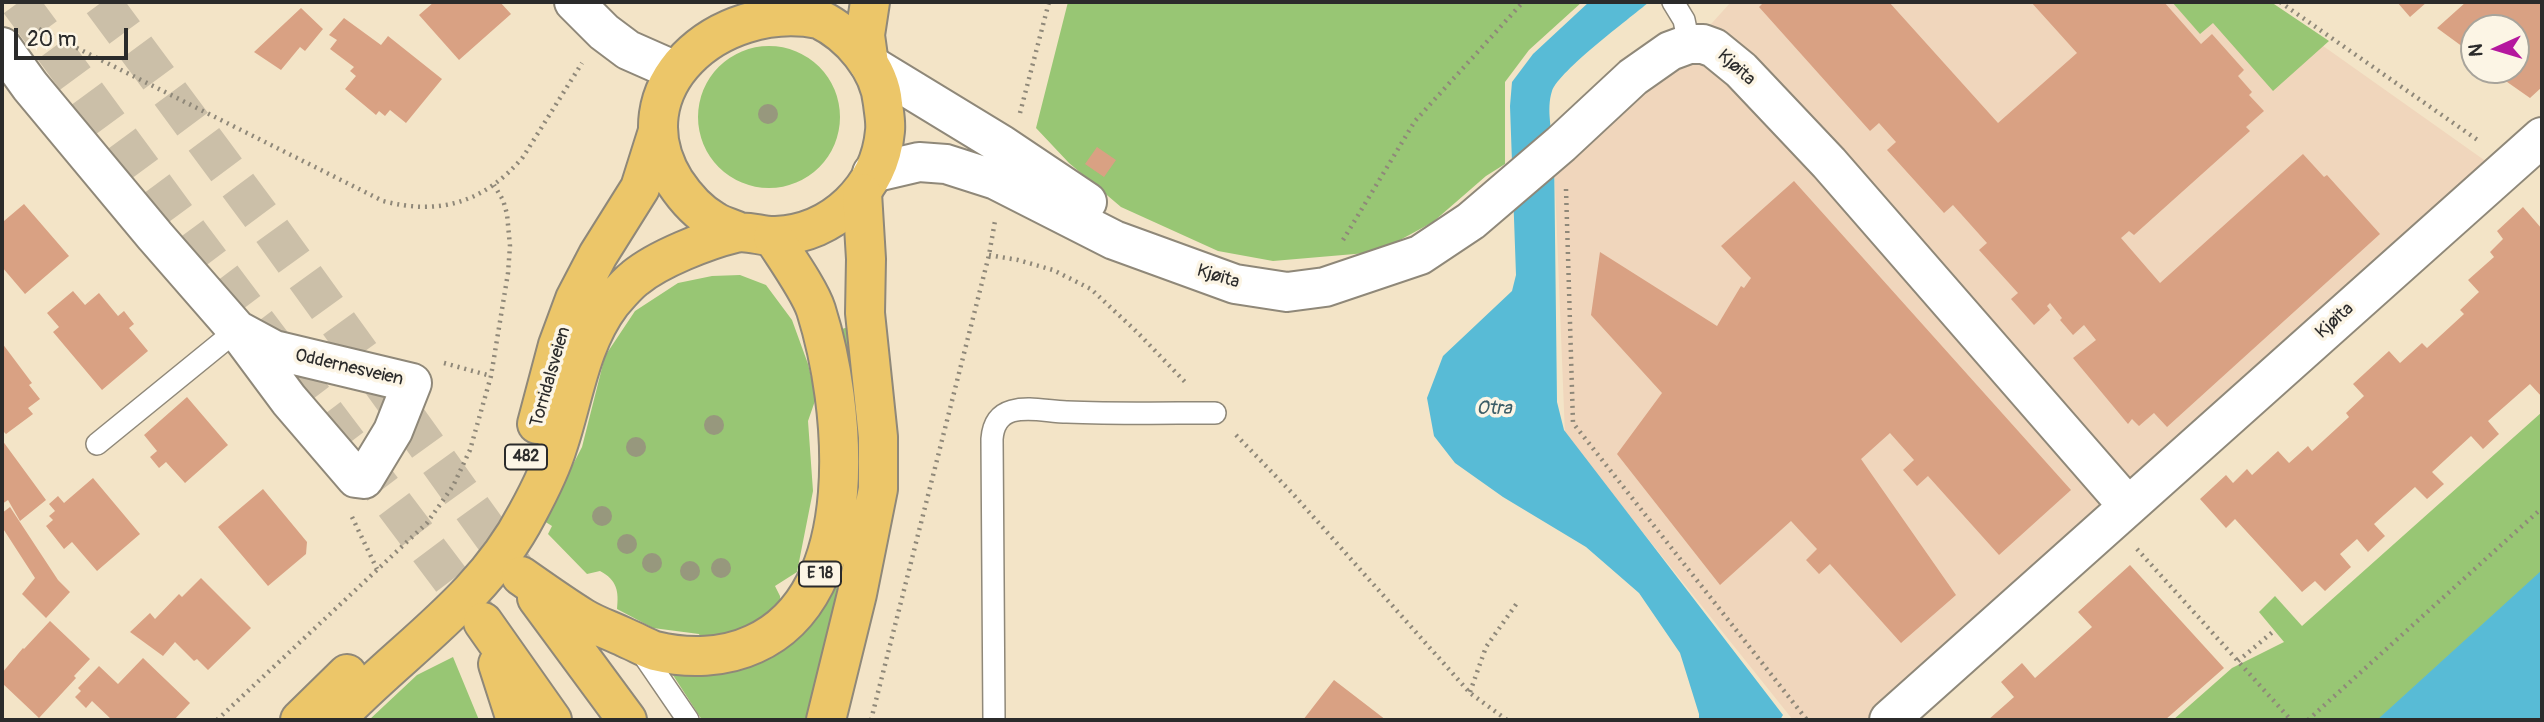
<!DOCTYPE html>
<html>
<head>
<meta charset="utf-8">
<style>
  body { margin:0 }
  #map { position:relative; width:2544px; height:722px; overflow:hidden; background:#f3e4c7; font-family:Pangolin,sans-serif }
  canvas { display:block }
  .frame { position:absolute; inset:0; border:4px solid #2b2b2b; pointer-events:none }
  .north { position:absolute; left:2460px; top:14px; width:70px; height:70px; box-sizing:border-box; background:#fcf5e5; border:2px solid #a8a49b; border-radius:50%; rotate:266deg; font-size:19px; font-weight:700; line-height:28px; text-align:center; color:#2b2b2b }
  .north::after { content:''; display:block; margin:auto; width:24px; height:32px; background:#b5179e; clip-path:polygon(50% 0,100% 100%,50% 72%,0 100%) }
  .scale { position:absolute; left:14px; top:28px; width:114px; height:32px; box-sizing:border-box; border:4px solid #2b2b2b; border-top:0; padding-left:9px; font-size:21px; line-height:24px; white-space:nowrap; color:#2b2b2b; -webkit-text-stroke:5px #fcf5e5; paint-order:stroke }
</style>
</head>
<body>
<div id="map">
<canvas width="2544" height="722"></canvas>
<div class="frame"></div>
<div class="north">N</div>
<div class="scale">20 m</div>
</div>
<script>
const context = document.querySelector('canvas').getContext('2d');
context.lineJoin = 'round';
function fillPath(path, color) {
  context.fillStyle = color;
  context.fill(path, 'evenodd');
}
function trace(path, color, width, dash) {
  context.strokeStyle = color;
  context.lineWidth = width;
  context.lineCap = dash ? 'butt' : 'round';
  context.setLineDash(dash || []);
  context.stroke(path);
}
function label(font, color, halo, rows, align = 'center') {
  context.font = font + ' Pangolin,sans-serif';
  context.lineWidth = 7;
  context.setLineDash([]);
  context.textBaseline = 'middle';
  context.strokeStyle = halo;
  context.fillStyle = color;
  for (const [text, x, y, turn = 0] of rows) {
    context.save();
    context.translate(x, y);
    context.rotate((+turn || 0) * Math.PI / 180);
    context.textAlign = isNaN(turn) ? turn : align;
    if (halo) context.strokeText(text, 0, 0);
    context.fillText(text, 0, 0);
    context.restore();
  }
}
fillPath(new Path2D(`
  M1731 2H2261L2494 167 1893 720H1793L1565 435 1554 159 1702 34Z`), '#f0d6bc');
fillPath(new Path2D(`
  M1068 2H1582L1529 50 1505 82V164L1486 176 1433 222 1378 252 1273 261 1218 251 1121 207 1069 163 1036 128Z
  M2172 2H2271L2329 41 2273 91 2213 23 2200 34Z
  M698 117a71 71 0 1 1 142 0a71 71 0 1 1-142 0Z
  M740 275 766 285 792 320 808 364 816 398 808 421 813 491 797 572 775 586 780 596 781 604C752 624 737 635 701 639L699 634 653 628 617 609C619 591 617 580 600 571L587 574 548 534 552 526 544 521 582 447 605 356 635 311 678 283 712 276Z
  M851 326 859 369 862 493 808 720H702L671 672 761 661 788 646 807 627 822 610 833 585 853 391 842 329Z
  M2542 412V571L2378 720H2173L2232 668 2284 642 2259 612 2275 596 2302 626Z
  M453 657 479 720H369L417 675Z`), '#98c674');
fillPath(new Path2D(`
  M1589 2H1649C1629 19 1560 70 1552 91 1546 109 1552 133 1554 151L1557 402 1564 430 1783 715 1780 720H1699V714L1680 653 1639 593 1586 547 1503 497 1455 463 1434 436 1427 398 1443 356 1512 291 1516 275 1510 106 1512 82 1533 54Z
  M2542 570V720H2377Z`), '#58bbd6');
fillPath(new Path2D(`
  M434 2H500L511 14 459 60 419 15Z
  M1764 2H1889L1998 123 2077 53 2031 2H2164L2201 44 2212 34 2244 70 2238 76 2252 92 2249 95 2264 111 2246 127 2250 131 2134 235 2129 231 2121 238 2160 283 2303 154 2324 177 2327 175 2380 234 2167 427 2154 413 2139 426 2132 419 2128 424 2073 358 2096 340 2084 325 2073 335 2060 320 2062 318 2050 303 2047 306 2050 310 2034 325 2011 299 2018 293 1979 250 1987 243 1953 205 1944 213 1887 150 1896 142 1879 123 1870 131 1759 7Z
  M2397 2H2427L2410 17Z
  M2466 2H2542V87L2530 98 2490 70H2516V28H2474V58L2460 49 2463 47 2437 28Z
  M301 8 323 29 305 51 300 47 281 70 254 52Z
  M344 18 381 45 388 36 442 79 406 123 390 110 385 116 379 111 376 115 345 89 356 76 350 71 354 67 330 49 337 40 329 35Z
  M1097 147 1116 160 1104 177 1085 164Z
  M1794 181 2071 490 1999 555 1928 476 1917 486 1903 470 1914 460 1890 433 1861 459 1956 595 1901 643 1830 564 1819 574 1806 560 1817 549 1791 521 1720 585 1617 454 1662 393 1591 315 1600 252 1717 326 1741 286 1744 288 1751 278 1721 246Z
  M24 204 69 256 25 294 2 267V217L4 221Z
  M2523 207 2542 229 2540 246 2542 248V397L2530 384 2488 421 2499 434 2483 449 2471 436 2432 472 2444 484 2427 499 2415 487 2374 524 2385 536 2368 552 2357 539 2340 554 2351 567 2325 591 2315 581 2302 592 2235 519 2226 528 2200 499 2226 475 2233 483 2247 469 2252 475 2278 451 2289 463 2308 446 2312 451 2349 417 2346 413 2364 396 2353 384 2389 351 2400 363 2422 343 2427 348 2464 314 2460 310 2479 292 2468 280 2494 257 2490 252 2503 239 2497 231Z
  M73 291 85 305 99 293 118 316 124 311 134 324 129 328 148 351 102 390 53 332 59 327 47 313Z
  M2 343 32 383 29 385 40 399 28 408 33 414 6 434 3 431 2 432Z
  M187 397 228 445 185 483 166 462 159 468 150 457 157 451 144 435Z
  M2 440 46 500 20 521 8 500 2 504Z
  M93 478 140 534 97 571 72 542 64 549 46 526 53 520 49 516 55 511 49 504 58 496 64 503Z
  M263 489 307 542 306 554 268 586 218 527Z
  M10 507 58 580 70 592 46 618 22 594 35 578 2 527V513Z
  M2130 565 2224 668 2165 720H1988L2014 697 2001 682 2022 663 2035 678 2092 627 2078 612Z
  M201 578 251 628 208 670 197 659 194 661 175 642 163 656 130 632 150 613 155 619 179 594 182 597Z
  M50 621 90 659 74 676 76 678 39 718 2 683V673L23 648 24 649Z
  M143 658 190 703 174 720H112L92 701 86 708 75 697 81 691 78 688 99 666 118 684Z
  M1334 680 1386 720H1303Z`), '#d9a183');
trace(new Path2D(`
  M19 2 192 237 483 622
  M102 2 269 227 521 576`), '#cbbfa8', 38, [38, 19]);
const service = new Path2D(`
  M1673 2 1684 20 1689 44
  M97 444 237 330
  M638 647 688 720
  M994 720 992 439C993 426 998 415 1012 411 1030 406 1049 412 1067 412 1116 414 1166 413 1215 413`);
const minor = new Path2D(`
  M574 2 604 32 628 50 671 69
  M2 47 30 86 155 236 237 330 289 400 356 478 364 479 393 431 412 383 274 350 237 330
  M869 64 1002 145 1087 202
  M872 173 919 162 946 164 996 180 1114 240 1235 284 1287 292 1325 287 1420 255 1471 221 1561 144 1633 77 1670 51 1689 44H1703L1714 48 1741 70 1829 163 2128 506
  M1889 720 2542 137`);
const primary = new Path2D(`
  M869 64 865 35 870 2
  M537 424 558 345 575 299 598 255 640 188 657 134
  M300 720 347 674
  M335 720C400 651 482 601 527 514 539 492 551 468 558 445 574 397 580 344 611 303 618 295 626 285 635 278 658 259 706 240 735 233 748 230 763 237 776 236 833 233 880 189 885 131 886 122 884 113 883 104 880 68 850 34 819 19 718 0 617 89 675 182 685 197 698 212 714 221 721 226 731 228 739 232`);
const trunk = new Path2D(`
  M521 576C541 590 562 605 583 618 596 626 612 631 626 638 636 642 646 648 655 651 688 659 724 658 754 644 865 594 846 405 816 310 810 291 785 256 773 237
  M537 598 627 720
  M483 622 552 720
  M498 664 516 720
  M826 720 857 594 878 489V437L865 313 866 259 862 193`);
trace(service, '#8f8879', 24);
trace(minor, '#8f8879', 42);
trace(primary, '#8f8879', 42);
trace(trunk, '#8f8879', 42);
trace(new Path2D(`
  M2280 2 2479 141
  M39 29 383 201C440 216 485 202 523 157L582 63
  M1020 113 1049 2
  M1566 189 1573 423 1807 720
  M1343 240 1415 121 1523 2
  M989 255 1018 260 1053 270 1091 289 1138 333 1186 383
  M444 363 491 376
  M1236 435 1293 494 1470 693 1507 720
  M352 517 377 569
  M2137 549 2291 720
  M2238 661 2275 630
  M1470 692 1486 647 1517 603
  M217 720 427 523 453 486 470 450 491 376 508 273 510 246 507 214 503 200 494 185
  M871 720 989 255 995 221
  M2308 720 2542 508`), '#8f8879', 4.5, [2, 5]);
trace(service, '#fff', 21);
trace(minor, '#fff', 38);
trace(primary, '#ecc669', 38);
trace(trunk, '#ecc669', 38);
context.fillStyle = '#97987d';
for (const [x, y] of [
  [768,114],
  [714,425],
  [636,447],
  [602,516],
  [627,544],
  [652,563],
  [721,568],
  [690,571]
]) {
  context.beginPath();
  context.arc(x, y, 10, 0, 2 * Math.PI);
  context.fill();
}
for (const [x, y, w] of [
  [526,457,42],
  [820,574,42]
]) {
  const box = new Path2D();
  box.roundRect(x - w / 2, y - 12.5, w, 25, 5);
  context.fillStyle = '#fcf5e5';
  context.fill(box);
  trace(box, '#2b2b2b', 2);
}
label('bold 16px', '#2b2b2b', null, [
  ["482",526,457],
  ["E 18",820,574]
]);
label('18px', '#2b2b2b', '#fcf5e5', [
  ["Kjøita",1736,68,42],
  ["Kjøita",1218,277,17],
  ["Kjøita",2335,321,-42],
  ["Oddernesveien",349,368,13],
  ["Torridalsveien",551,377,-74]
]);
label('italic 19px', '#3b5d67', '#fcf5e5', [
  ["Otra",1494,409]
]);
</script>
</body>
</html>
